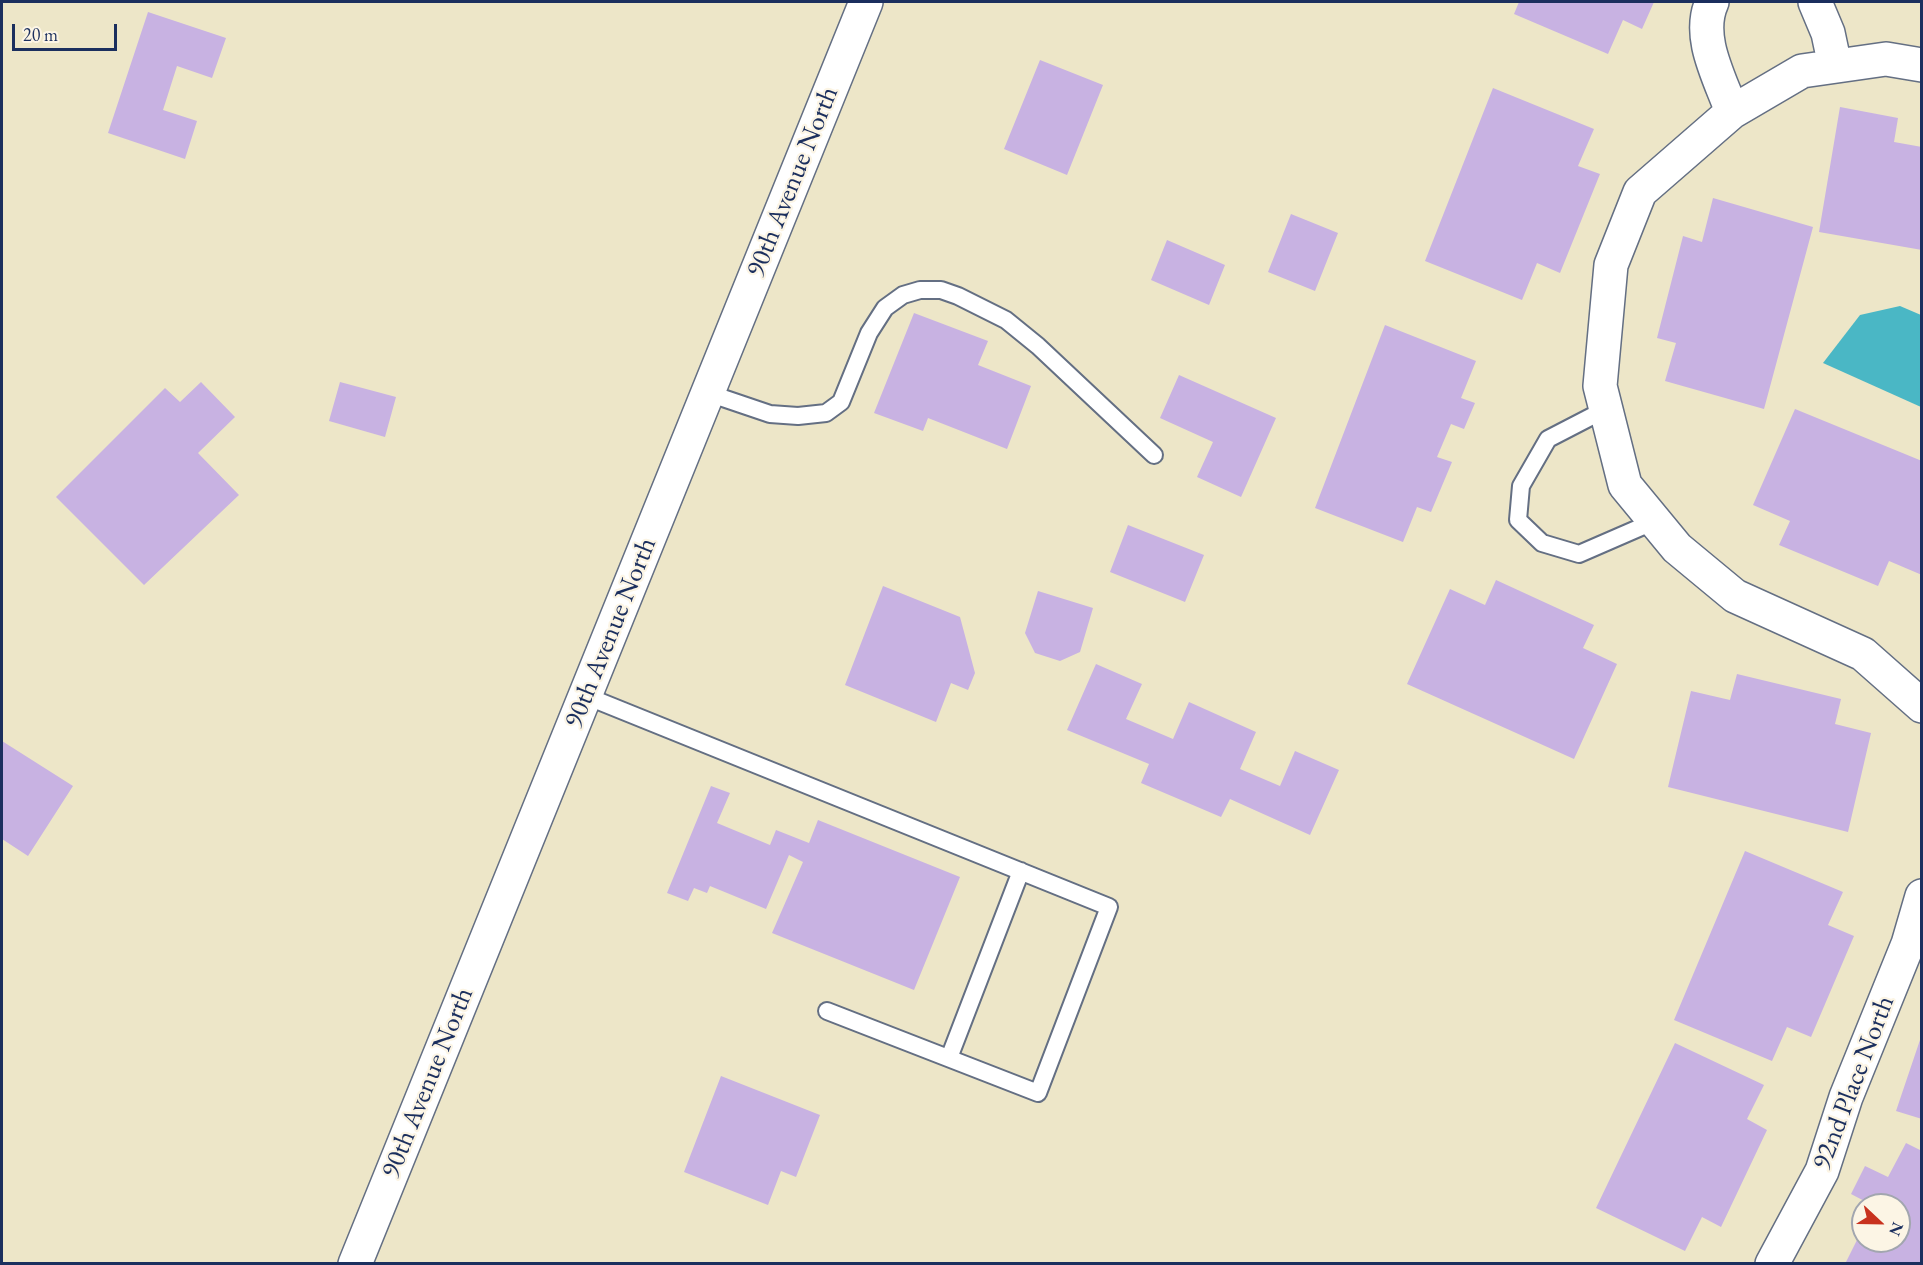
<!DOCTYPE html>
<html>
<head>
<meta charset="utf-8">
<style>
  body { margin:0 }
  #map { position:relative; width:1923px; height:1265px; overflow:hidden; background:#ede6c8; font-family:"EB Garamond",serif }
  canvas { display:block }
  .frame { position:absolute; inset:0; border:3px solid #1b2f5e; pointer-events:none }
  .north { position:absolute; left:1851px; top:1193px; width:60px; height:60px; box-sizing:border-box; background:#fcf5e5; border:2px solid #a2a6af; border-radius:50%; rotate:112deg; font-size:16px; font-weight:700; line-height:24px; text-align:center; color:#1b2f5e }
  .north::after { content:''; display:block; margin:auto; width:21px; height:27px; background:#c8321e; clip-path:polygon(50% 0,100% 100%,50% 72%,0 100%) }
  .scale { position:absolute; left:12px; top:24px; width:105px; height:27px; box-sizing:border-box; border:3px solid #1b2f5e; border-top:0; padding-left:8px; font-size:18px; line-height:21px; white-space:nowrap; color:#1b2f5e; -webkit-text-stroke:4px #fcf5e5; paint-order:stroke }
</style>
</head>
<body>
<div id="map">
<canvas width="1923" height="1265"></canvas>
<div class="frame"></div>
<div class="north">N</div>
<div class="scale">20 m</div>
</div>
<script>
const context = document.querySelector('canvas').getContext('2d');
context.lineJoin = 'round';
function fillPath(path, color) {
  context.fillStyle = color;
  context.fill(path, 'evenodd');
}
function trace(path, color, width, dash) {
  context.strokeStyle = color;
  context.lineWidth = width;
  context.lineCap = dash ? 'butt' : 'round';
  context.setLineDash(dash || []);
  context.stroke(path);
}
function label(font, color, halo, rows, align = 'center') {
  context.font = font + ' "EB Garamond",serif';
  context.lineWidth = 4.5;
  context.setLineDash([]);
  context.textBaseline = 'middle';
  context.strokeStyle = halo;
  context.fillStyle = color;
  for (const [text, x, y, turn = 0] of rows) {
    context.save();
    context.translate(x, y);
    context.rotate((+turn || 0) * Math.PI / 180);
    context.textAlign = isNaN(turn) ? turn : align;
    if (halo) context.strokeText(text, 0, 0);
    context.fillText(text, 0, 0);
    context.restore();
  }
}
fillPath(new Path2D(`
  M1900 306 1921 315V407L1823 363 1860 315Z`), '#4ab7c5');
fillPath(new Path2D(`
  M1519 2H1654L1642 29 1623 20 1608 54 1514 14Z
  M148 12 226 38 212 78 177 66 163 110 197 121 185 159 108 133Z
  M1040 60 1103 85 1067 175 1004 149Z
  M1493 88 1594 129 1578 166 1600 174 1560 273 1537 263 1522 300 1425 261Z
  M1840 107 1898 118 1894 142 1922 147V250L1819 232Z
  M1713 198 1813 227 1764 409 1665 381 1676 343 1657 338 1683 236 1702 242Z
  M1291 214 1338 233 1315 291 1268 272Z
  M1167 240 1225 265 1209 305 1151 280Z
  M914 313 988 341 978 365 1031 386 1007 449 928 418 923 431 874 413Z
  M1385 325 1476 361 1461 398 1475 403 1464 429 1451 424 1437 457 1452 462 1431 512 1417 507 1403 542 1315 508Z
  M1179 375 1276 418 1241 497 1197 477 1213 442 1160 418Z
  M201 382 235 417 198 453 239 495 144 585 56 497 165 388 180 402Z
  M340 382 396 397 385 437 329 421Z
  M1795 409 1922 461V575L1889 561 1878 586 1779 545 1790 521 1753 505Z
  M1128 525 1204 555 1185 602 1110 572Z
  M1496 580 1594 625 1583 648 1617 664 1574 759 1407 684 1450 589 1485 605Z
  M883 586 960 617 975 673 968 690 951 683 936 722 845 685Z
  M1038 591 1093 608 1080 652 1060 661 1035 653 1025 633Z
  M1096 664 1142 684 1126 719 1173 739 1189 702 1256 732 1240 769 1280 786 1295 751 1339 770 1310 835 1230 799 1221 817 1141 783 1149 764 1067 730Z
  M1737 674 1841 699 1835 724 1871 733 1848 832 1668 787 1691 691 1730 700Z
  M2 741 73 786 28 856 2 839Z
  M711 786 730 793 717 823 770 845 776 830 809 843 818 820 960 877 914 990 772 933 803 862 789 855 766 909 710 886 707 893 694 888 688 901 667 893Z
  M1745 851 1843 892 1828 925 1854 936 1811 1037 1787 1027 1772 1061 1674 1020Z
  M1921 1037H1922V1119L1896 1111Z
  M1675 1043 1764 1085 1747 1119 1767 1130 1721 1227 1702 1217 1685 1251 1596 1208Z
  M721 1076 820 1115 796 1177 781 1171 768 1205 684 1172Z
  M1906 1143 1922 1151V1264H1845L1863 1228V1241H1899V1205H1872L1851 1194 1865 1166 1888 1177Z`), '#c8b2e2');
const service = new Path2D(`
  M708 393 770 414 798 416 826 413 841 402 869 333 885 308 903 295 920 290H941L958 296 1006 320 1038 346 1154 455
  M1606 409 1548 439 1521 486 1518 520 1542 543 1579 554 1655 521
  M586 696 1109 907 1038 1093 827 1011
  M949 1058 1021 871`);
const minor = new Path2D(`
  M1712 2C1696 37 1720 78 1732 112
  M1815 2 1828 33 1835 66
  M1922 65 1886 59 1802 71 1732 112 1640 192 1611 265 1600 386 1625 485 1677 548 1735 596 1863 654 1922 706
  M1772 1264 1822 1171 1846 1097 1908 944 1922 896`);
const tertiary = new Path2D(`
  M355 1264 866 2`);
trace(service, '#646f83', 20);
trace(minor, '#646f83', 36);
trace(tertiary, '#646f83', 36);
trace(service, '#fff', 16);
trace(minor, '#fff', 33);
trace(tertiary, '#fff', 33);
label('27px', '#1b2f5e', '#fcf5e5', [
  ["90th Avenue North",793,182,-68],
  ["90th Avenue North",611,633,-68],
  ["90th Avenue North",428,1083,-68],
  ["92nd Place North",1854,1083,-69]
]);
</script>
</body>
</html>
